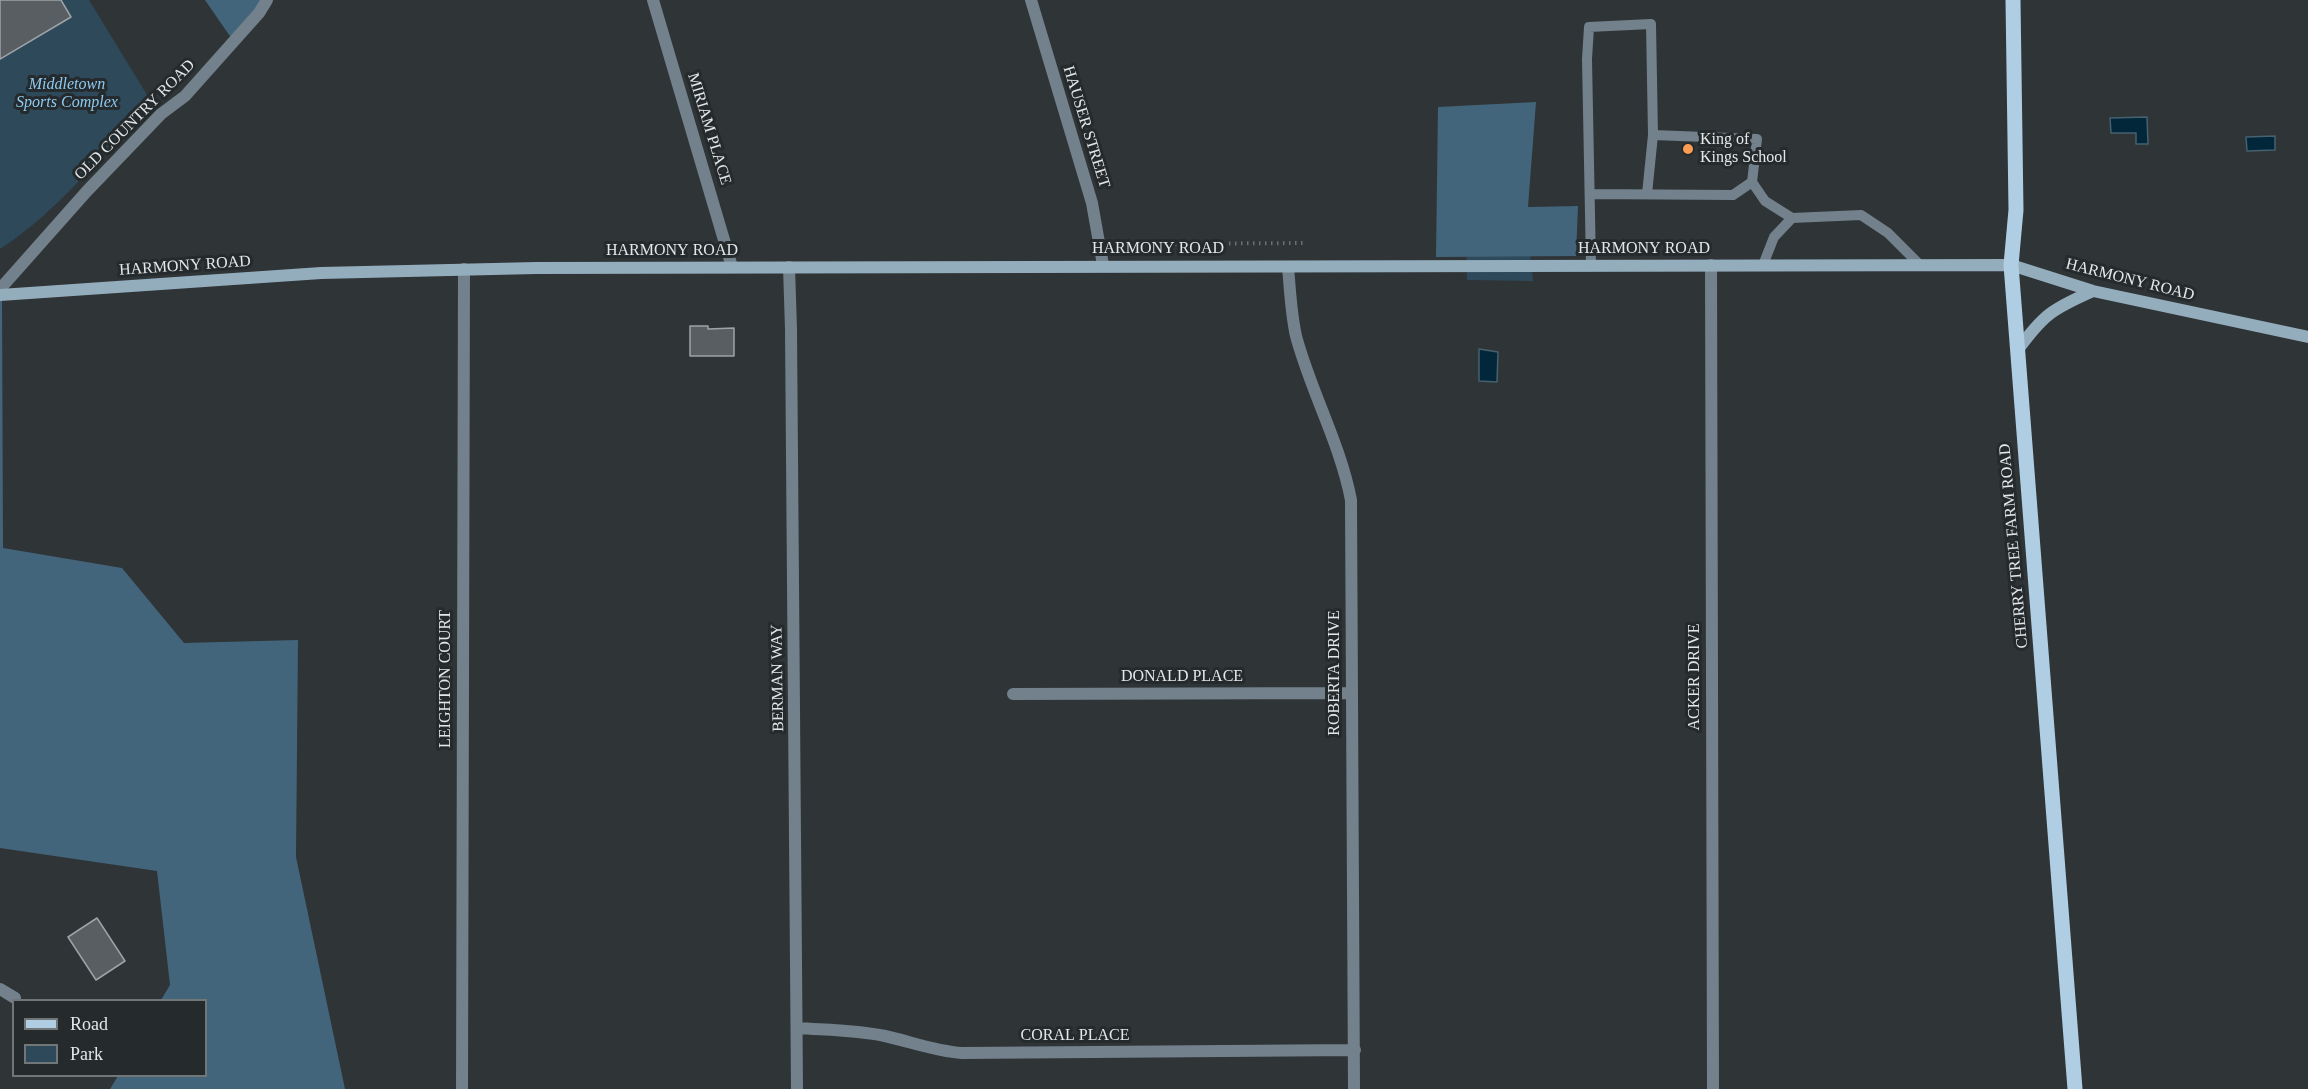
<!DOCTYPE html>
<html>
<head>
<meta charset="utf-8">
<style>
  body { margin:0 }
  #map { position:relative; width:2308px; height:1089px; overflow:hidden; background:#2f3437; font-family:Georgia,serif }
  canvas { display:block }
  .legend { position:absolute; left:12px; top:999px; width:195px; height:78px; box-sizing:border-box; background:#252a2d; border:2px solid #717679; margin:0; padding:8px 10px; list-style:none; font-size:18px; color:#e4e7ea }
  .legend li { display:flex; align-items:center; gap:12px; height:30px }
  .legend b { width:30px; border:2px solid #717679 }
</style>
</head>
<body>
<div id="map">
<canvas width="2308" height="1089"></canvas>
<ul class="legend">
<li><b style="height:8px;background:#afcee3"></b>Road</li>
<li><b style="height:16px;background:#2d495a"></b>Park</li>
</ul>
</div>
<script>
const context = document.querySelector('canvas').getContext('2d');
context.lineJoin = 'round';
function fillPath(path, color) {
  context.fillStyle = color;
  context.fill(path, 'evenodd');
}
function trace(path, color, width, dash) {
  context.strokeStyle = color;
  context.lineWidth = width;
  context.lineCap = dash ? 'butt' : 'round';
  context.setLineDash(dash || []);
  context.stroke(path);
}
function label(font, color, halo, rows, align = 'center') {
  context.font = font + ' Georgia,serif';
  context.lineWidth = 6;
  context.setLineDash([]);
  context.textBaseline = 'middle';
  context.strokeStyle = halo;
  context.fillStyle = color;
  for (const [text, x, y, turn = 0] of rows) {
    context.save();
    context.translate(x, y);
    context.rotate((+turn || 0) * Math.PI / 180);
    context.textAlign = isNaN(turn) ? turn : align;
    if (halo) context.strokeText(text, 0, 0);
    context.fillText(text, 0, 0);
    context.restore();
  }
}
fillPath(new Path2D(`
  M0 0H89L152 103C103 153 59 211 0 249Z
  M1526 212 1533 281 1467 280 1465 214Z`), '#2d495a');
fillPath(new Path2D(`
  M205 0H269L236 45Z
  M1536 102 1528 207 1578 206 1576 256 1436 257 1438 107Z
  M0 299H2L3 548 122 568 184 643 298 640 296 857 345 1089H110L118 1076H206V1000H161L170 985 157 871 0 848Z`), '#43657b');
const water = new Path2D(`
  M2147 117 2148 144H2136V133H2111L2110 118Z
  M2275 136V150L2247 151 2246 137Z
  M1479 349 1498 352 1497 382 1479 381Z`);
fillPath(water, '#03273a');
trace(water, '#46616f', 1.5);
const building = new Path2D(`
  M0 0H61L71 17 0 59Z
  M690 326H708V329L734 328V356H690Z
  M97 918 125 961 96 980 68 937Z`);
fillPath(building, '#585e61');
trace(building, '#9da3a7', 1.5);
trace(new Path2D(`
  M1127 244 1306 243`), '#6a6f72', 4, [1.5, 4.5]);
trace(new Path2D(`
  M1653 135 1757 139 1752 182 1765 201 1792 218
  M1590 194 1733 195 1752 182
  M1763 265 1774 237 1792 218 1861 215 1888 233 1921 266
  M1591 266 1587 59 1589 27 1651 24 1653 135 1647 194`), '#72818b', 10);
trace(new Path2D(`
  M653 0 732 267
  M1031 0 1092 203 1103 265
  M1711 265 1713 1089
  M789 267 791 329 797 1089
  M1288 267C1290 289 1291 314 1296 336 1311 392 1340 443 1351 500L1354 1089
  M0 289 87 191 161 114 185 96 259 13 267 0
  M1013 694 1351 693
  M0 989 15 998
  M798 1028C827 1030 856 1030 885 1036 912 1042 935 1051 962 1053L1355 1050
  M462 1089 464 269`), '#72818b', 12);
trace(new Path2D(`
  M0 295 321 273 536 268 2011 265 2093 291 2308 337
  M2017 351C2043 315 2052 309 2093 291`), '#94adbd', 12);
trace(new Path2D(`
  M2013 0 2016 210 2011 265 2075 1089`), '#afcee3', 15);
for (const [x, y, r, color] of [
  [1688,149,6,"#fc9d53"]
]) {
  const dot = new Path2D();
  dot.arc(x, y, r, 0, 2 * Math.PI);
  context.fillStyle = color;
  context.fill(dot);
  trace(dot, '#252a2d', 2);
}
label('italic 16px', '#8dcaf1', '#252a2d', [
  ["Middletown",67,85],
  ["Sports Complex",67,103]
]);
label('16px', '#e4e7ea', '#252a2d', [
  ["OLD COUNTRY ROAD",135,120,-45],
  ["HAUSER STREET",1086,127,73],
  ["MIRIAM PLACE",709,129,73],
  ["HARMONY ROAD",1158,249],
  ["HARMONY ROAD",1644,249],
  ["HARMONY ROAD",672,251],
  ["HARMONY ROAD",185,266,-4],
  ["HARMONY ROAD",2130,280,14],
  ["CHERRY TREE FARM ROAD",2014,546,-95],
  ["ROBERTA DRIVE",1335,673,-90],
  ["DONALD PLACE",1182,677],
  ["ACKER DRIVE",1695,677,-90],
  ["BERMAN WAY",778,678,-91],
  ["LEIGHTON COURT",446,679,-90],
  ["CORAL PLACE",1075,1036]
]);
label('16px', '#e4e7ea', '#252a2d', [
  ["King of",1700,140],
  ["Kings School",1700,158]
], 'left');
</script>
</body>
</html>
